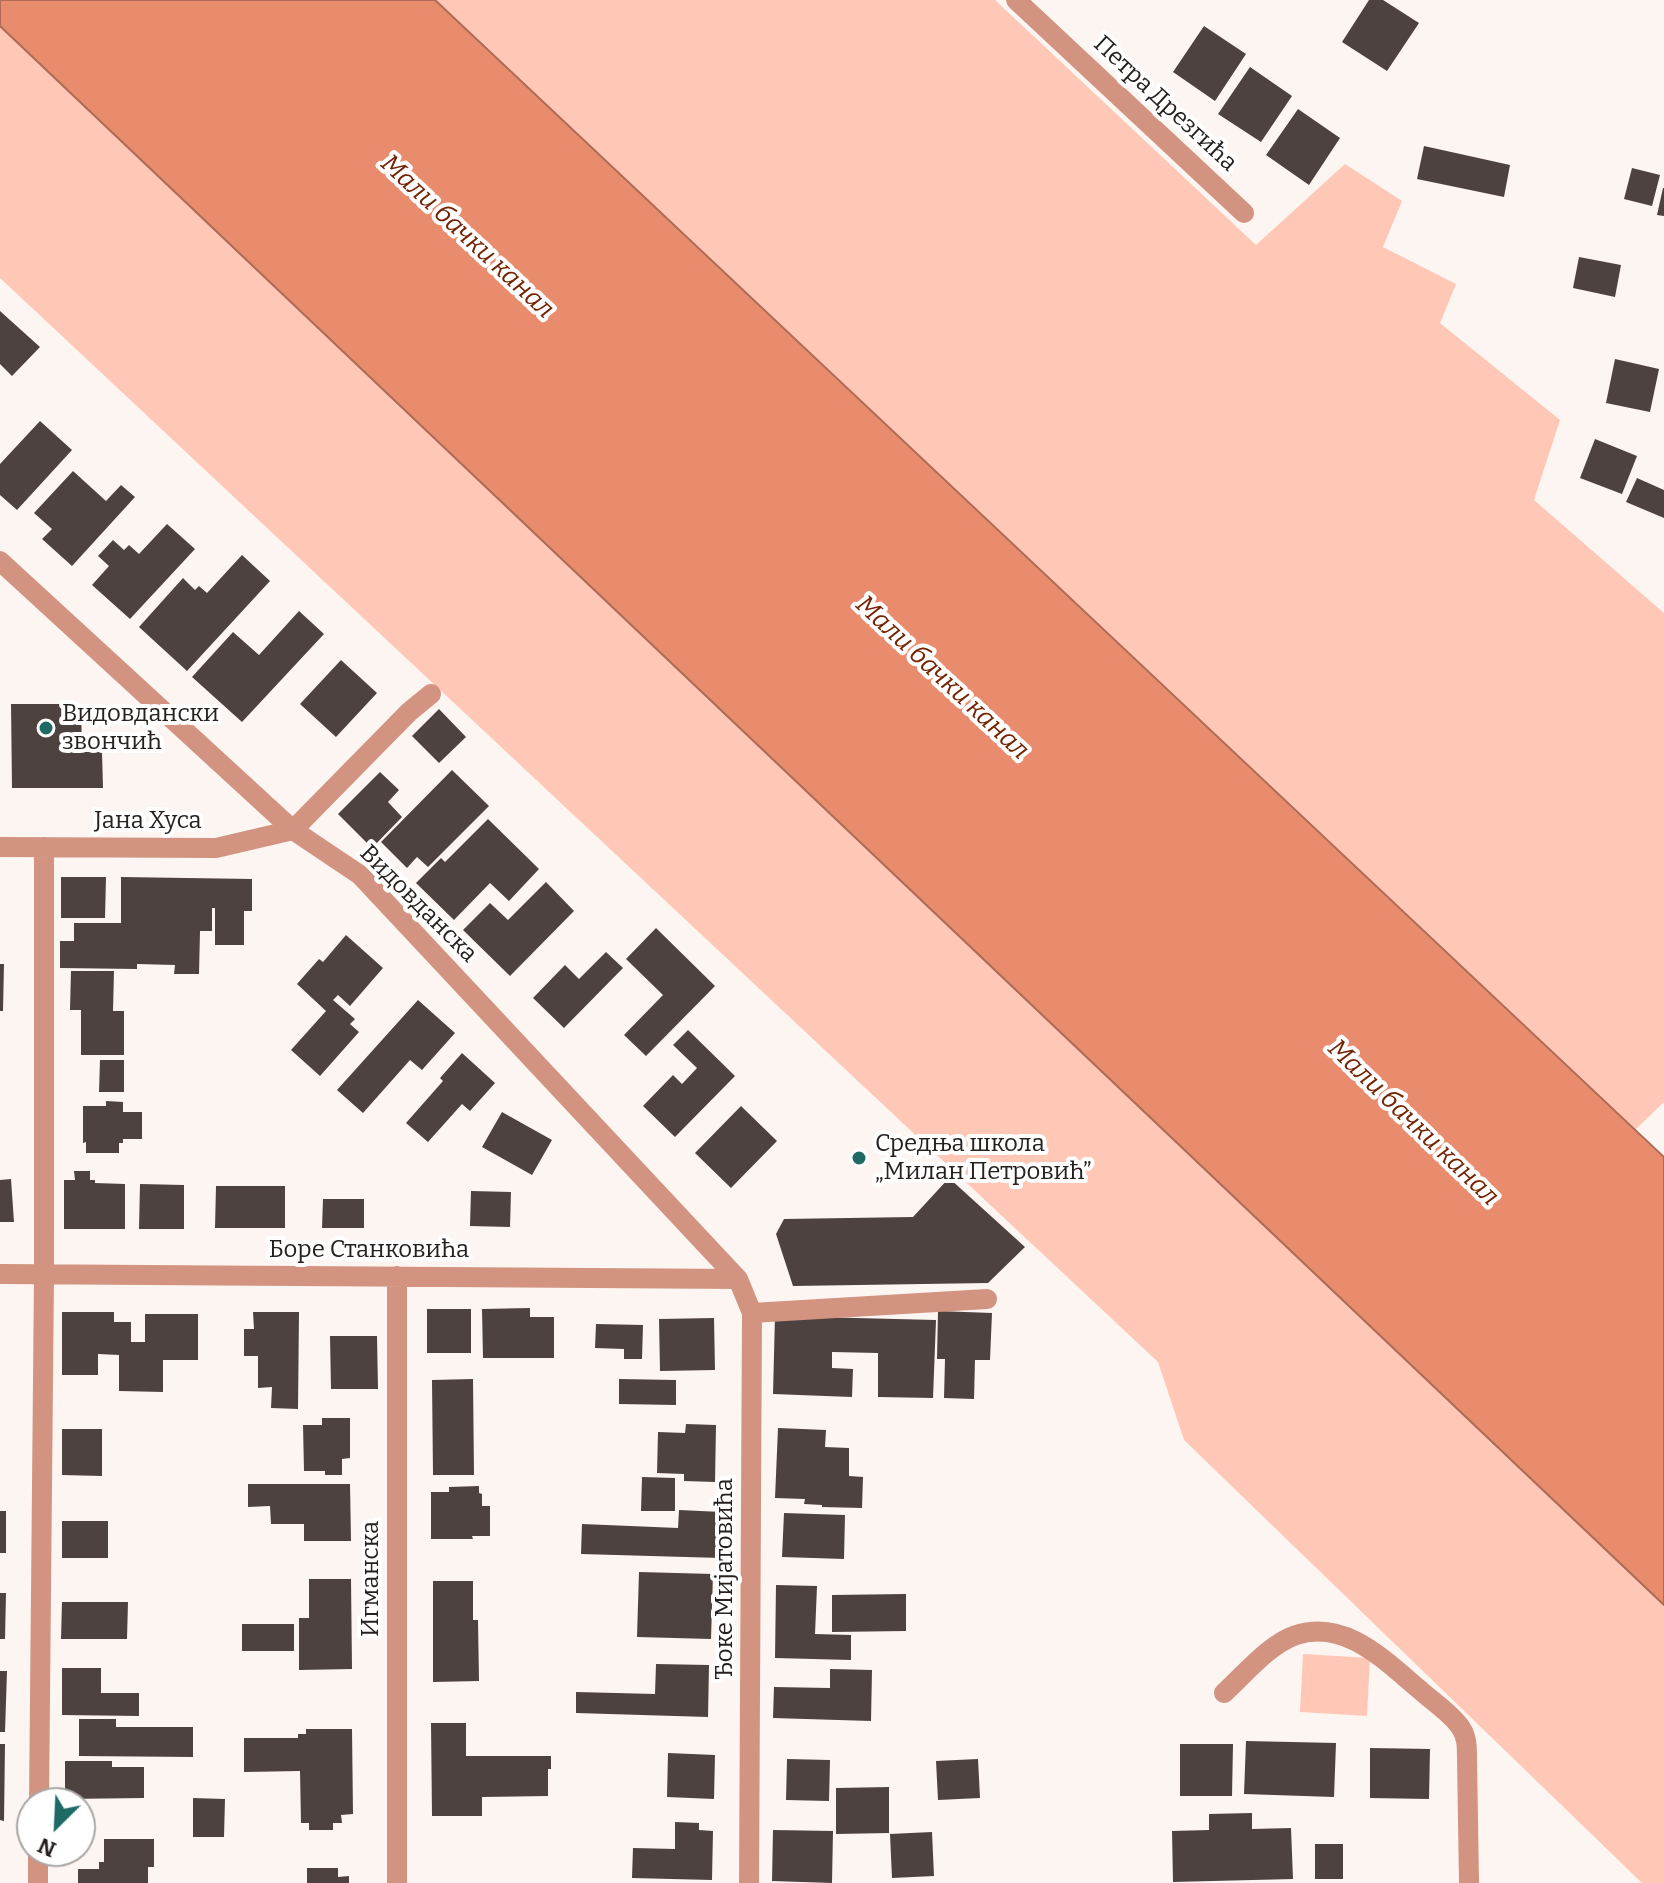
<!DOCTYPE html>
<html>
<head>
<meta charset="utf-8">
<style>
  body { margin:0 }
  #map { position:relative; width:1664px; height:1883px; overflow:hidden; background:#fdf5f2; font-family:Bitter,serif }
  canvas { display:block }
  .north { position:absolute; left:16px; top:1787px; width:80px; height:80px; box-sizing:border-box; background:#fff; border:2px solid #a8a6a5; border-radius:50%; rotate:204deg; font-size:22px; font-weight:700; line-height:32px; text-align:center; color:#26211f }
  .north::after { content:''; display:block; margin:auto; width:28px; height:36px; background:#206a65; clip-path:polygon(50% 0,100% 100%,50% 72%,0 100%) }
</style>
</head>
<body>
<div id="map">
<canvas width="1664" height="1883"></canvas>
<div class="north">N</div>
</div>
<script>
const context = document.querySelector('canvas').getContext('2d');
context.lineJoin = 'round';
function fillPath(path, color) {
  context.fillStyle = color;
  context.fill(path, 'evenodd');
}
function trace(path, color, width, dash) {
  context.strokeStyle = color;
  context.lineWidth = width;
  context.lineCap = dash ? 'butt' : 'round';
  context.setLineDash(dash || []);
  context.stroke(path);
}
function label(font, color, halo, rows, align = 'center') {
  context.font = font + ' Bitter,serif';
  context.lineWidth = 8;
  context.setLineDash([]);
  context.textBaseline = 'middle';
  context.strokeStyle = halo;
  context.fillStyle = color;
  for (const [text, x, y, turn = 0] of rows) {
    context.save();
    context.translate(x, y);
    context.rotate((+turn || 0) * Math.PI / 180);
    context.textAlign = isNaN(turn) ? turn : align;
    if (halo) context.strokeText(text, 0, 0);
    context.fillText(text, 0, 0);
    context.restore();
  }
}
fillPath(new Path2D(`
  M435 0H995L1256 245 1345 164 1402 201 1383 247 1456 284 1440 323 1560 420 1534 500 1664 613V1102L1635 1130Z
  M0 26 1664 1605V1883H1642L1184 1440 1158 1362 0 278Z
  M1303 1654 1370 1658 1367 1716 1300 1712Z`), '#ffc8b6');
const water = new Path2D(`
  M0 0H435L1664 1157V1605L0 26Z`);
fillPath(water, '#e98c6e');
trace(water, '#ae6c56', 2);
fillPath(new Path2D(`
  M1369 0H1383L1419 23 1387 71 1342 42Z
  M1204 26 1246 54 1215 101 1173 72Z
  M1250 67 1292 96 1261 142 1218 114Z
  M1298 109 1340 138 1309 185 1266 155Z
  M1424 146 1510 165 1504 197 1417 179Z
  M1632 168 1660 175 1652 206 1624 199Z
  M1663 188H1664V216L1657 215Z
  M1579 257 1621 265 1615 297 1573 288Z
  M0 311 40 347 12 376 0 364Z
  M1615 359 1659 369 1650 412 1606 403Z
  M40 421 72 450 17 510 0 495V464Z
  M1595 439 1637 456 1622 494 1580 478Z
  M73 471 106 501 121 485 135 497 72 566 42 539 52 529 34 513Z
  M1637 478 1664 490V518L1626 502Z
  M167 524 195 549 130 619 92 585 109 566 98 556 113 540 124 550 129 545 139 554Z
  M242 555 270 581 187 671 139 627 183 578 195 590 199 586 207 593Z
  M299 611 324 634 242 722 192 677 233 632 259 655Z
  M341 660 377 693 336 737 300 704Z
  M11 704H81L82 752H102L103 788H12Z
  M439 709 466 737 439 763 412 736Z
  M452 770 489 806 428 867 417 857 407 868 381 842Z
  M380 772 399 790 388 802 402 817 372 848 338 814Z
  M488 819 539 869 509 901 490 883 454 920 416 883 441 858 445 862Z
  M61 877H106L105 918H61Z
  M121 877 252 879V911H244V945H215V908H212V931H200L199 974H174L175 965 137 964V969L60 968V941H74V923H121Z
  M546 882 574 911 510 976 463 930 490 903 508 920Z
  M656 928 715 986 646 1056 624 1035 663 995 626 959Z
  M346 935 383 968 350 1006 338 995 333 1000 355 1019 350 1024 359 1032 320 1076 291 1050 326 1011 297 984 319 959 323 962Z
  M606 952 623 968 564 1028 533 998 565 965 579 979Z
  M0 964H4L3 1011H0Z
  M71 971H114L113 1011H124V1055H81V1010H70Z
  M418 1000 455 1033 422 1070 410 1060 363 1113 337 1090Z
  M688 1030 735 1076 675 1137 643 1106 673 1075 682 1084 697 1068 673 1045Z
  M462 1053 495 1083 470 1111 462 1104 428 1142 406 1123 443 1081 440 1078Z
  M100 1060H124V1092H99Z
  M106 1101 123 1102V1112H142V1139H123V1143H119V1153H86V1142L83 1143V1106H106Z
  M741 1106 777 1141 731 1188 695 1153Z
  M502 1112 552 1140 532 1175 482 1147Z
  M74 1171H90V1180H95V1183L125 1184V1229H64V1180H75Z
  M949 1178 1025 1247 988 1283 793 1286 776 1234 784 1219 913 1217Z
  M11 1179 14 1222H0V1180Z
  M140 1184 184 1185V1229H139Z
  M216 1186H285V1228H215Z
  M471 1191 511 1192 510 1227 470 1226Z
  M323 1199H364V1228H322Z
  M530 1308V1317H554V1358H483L482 1309Z
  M427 1309H471V1353H427Z
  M938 1311 992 1313 990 1360H975L974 1399 944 1398 945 1359H937Z
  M62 1312H114V1322H131V1342H145V1314H198V1360H163V1392L119 1391V1355L98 1354V1375H62Z
  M253 1312H299L298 1409 271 1408 272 1387 258 1388V1356H244V1329H254Z
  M775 1316 936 1320 933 1398 878 1397V1353L832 1352V1368L853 1369 852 1397 773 1394Z
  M714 1318 715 1370 660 1371 659 1319Z
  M596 1324 643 1325 642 1359H624V1349L595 1348Z
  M330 1336H377L378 1389H331Z
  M473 1379 474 1475H433L432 1380Z
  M619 1379 676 1380V1405L619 1404Z
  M322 1418H350V1458L342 1459V1475H325V1471H304L303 1425H322Z
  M686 1424 716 1425 715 1482 684 1481V1474L657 1473 658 1432 685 1433Z
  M778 1428 826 1430 825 1447 849 1448V1476L863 1477 862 1508 822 1507V1505L804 1504 805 1499 775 1498Z
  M62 1429H102V1476L62 1475Z
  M642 1477 675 1478V1511H641Z
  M248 1484H350L351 1541H304V1524H271L270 1506 248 1507Z
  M479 1486V1493L482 1494V1506H490V1536H472L473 1539H431V1492H449V1487Z
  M679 1510 722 1512 721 1558 581 1554 582 1524 678 1528Z
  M0 1511H6V1553H0Z
  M784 1513 845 1515 844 1559 782 1557Z
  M62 1521H108V1558H62Z
  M639 1572 713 1574 711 1639 637 1637Z
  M309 1579H351L352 1669 299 1670V1618H309Z
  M433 1581H473V1620H478L479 1681 433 1682Z
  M776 1585 817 1586 815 1634 851 1635V1660L775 1658Z
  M0 1593H6L5 1639H0Z
  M906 1594V1631L832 1632V1595Z
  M62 1602H128L127 1639H61Z
  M242 1624H294V1651H242Z
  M656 1664 709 1665 708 1717 576 1713V1692L655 1694Z
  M62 1668H101V1693H139V1716L62 1715Z
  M830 1669 872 1670 871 1721 773 1718 774 1687 830 1688Z
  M0 1671H7L5 1732H0Z
  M79 1719H116V1727H193V1757L79 1756Z
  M431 1723H466V1756H551V1769H548V1796L482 1797V1816H432Z
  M306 1729H352L353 1814 341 1815 342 1823H333V1830H309V1823H301L300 1771 244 1772V1738H298V1734H306Z
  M1246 1741 1336 1743 1334 1797 1244 1794Z
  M0 1744H5L4 1821 0 1820Z
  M1180 1744H1233L1232 1796H1180Z
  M1370 1748 1430 1749 1429 1799 1370 1798Z
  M668 1753 715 1755 714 1799 667 1797Z
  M787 1759 830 1760 829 1801 786 1800Z
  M978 1759 980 1798 938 1800 936 1761Z
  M65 1761H112V1767H144V1798L65 1799Z
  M889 1787V1833L836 1834V1788Z
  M193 1798 225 1799 224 1837H193Z
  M1252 1813V1829L1291 1828 1293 1879 1173 1882 1172 1831 1209 1830V1814Z
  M675 1822 699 1823V1830L713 1831 712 1880 632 1878 633 1848 675 1849Z
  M773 1830 833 1831 832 1883 772 1881Z
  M932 1832 934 1876 892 1878 890 1834Z
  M104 1839H154V1867H148V1883H78V1869H99V1862H104Z
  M1315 1844H1343V1879H1315Z
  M307 1868H338V1877L349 1876V1883H307Z`), '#4d423f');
trace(new Path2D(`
  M1016 0 1244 213
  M0 561 293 830 360 875 738 1279 752 1313 749 1883
  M0 847 216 848 293 830 409 712 431 694
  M0 1274 738 1279
  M752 1313 987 1299
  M1224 1693C1246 1673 1268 1645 1296 1635 1346 1619 1385 1661 1420 1690 1433 1702 1451 1713 1461 1728 1467 1737 1467 1747 1467 1758L1469 1883
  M39 1803 44 1274V847
  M38 1883V1851
  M397 1883V1276`), '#d29480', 20);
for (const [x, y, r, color] of [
  [46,728,8,"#206a65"],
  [859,1158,8,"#206a65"]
]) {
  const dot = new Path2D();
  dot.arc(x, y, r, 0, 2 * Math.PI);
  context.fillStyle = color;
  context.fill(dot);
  trace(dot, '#fff', 3);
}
label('24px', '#26211f', '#fff', [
  ["Петра Дрезгића",1165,104,43],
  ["Јана Хуса",148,821],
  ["Видовданска",418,904,45],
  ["Боре Станковића",369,1250],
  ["Игманска",371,1579,-90],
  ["Ђоке Мијатовића",725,1579,-90]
]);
label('24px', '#26211f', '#fff', [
  ["Видовдански",62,714],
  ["звончић",62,742],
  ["Средња школа",875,1144],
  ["„Милан Петровић”",875,1172]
], 'left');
label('italic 26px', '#752302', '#fff', [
  ["Мали бачки канал",467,237,43],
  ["Мали бачки канал",942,678,43],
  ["Мали бачки канал",1413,1123,44]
]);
</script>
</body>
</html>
